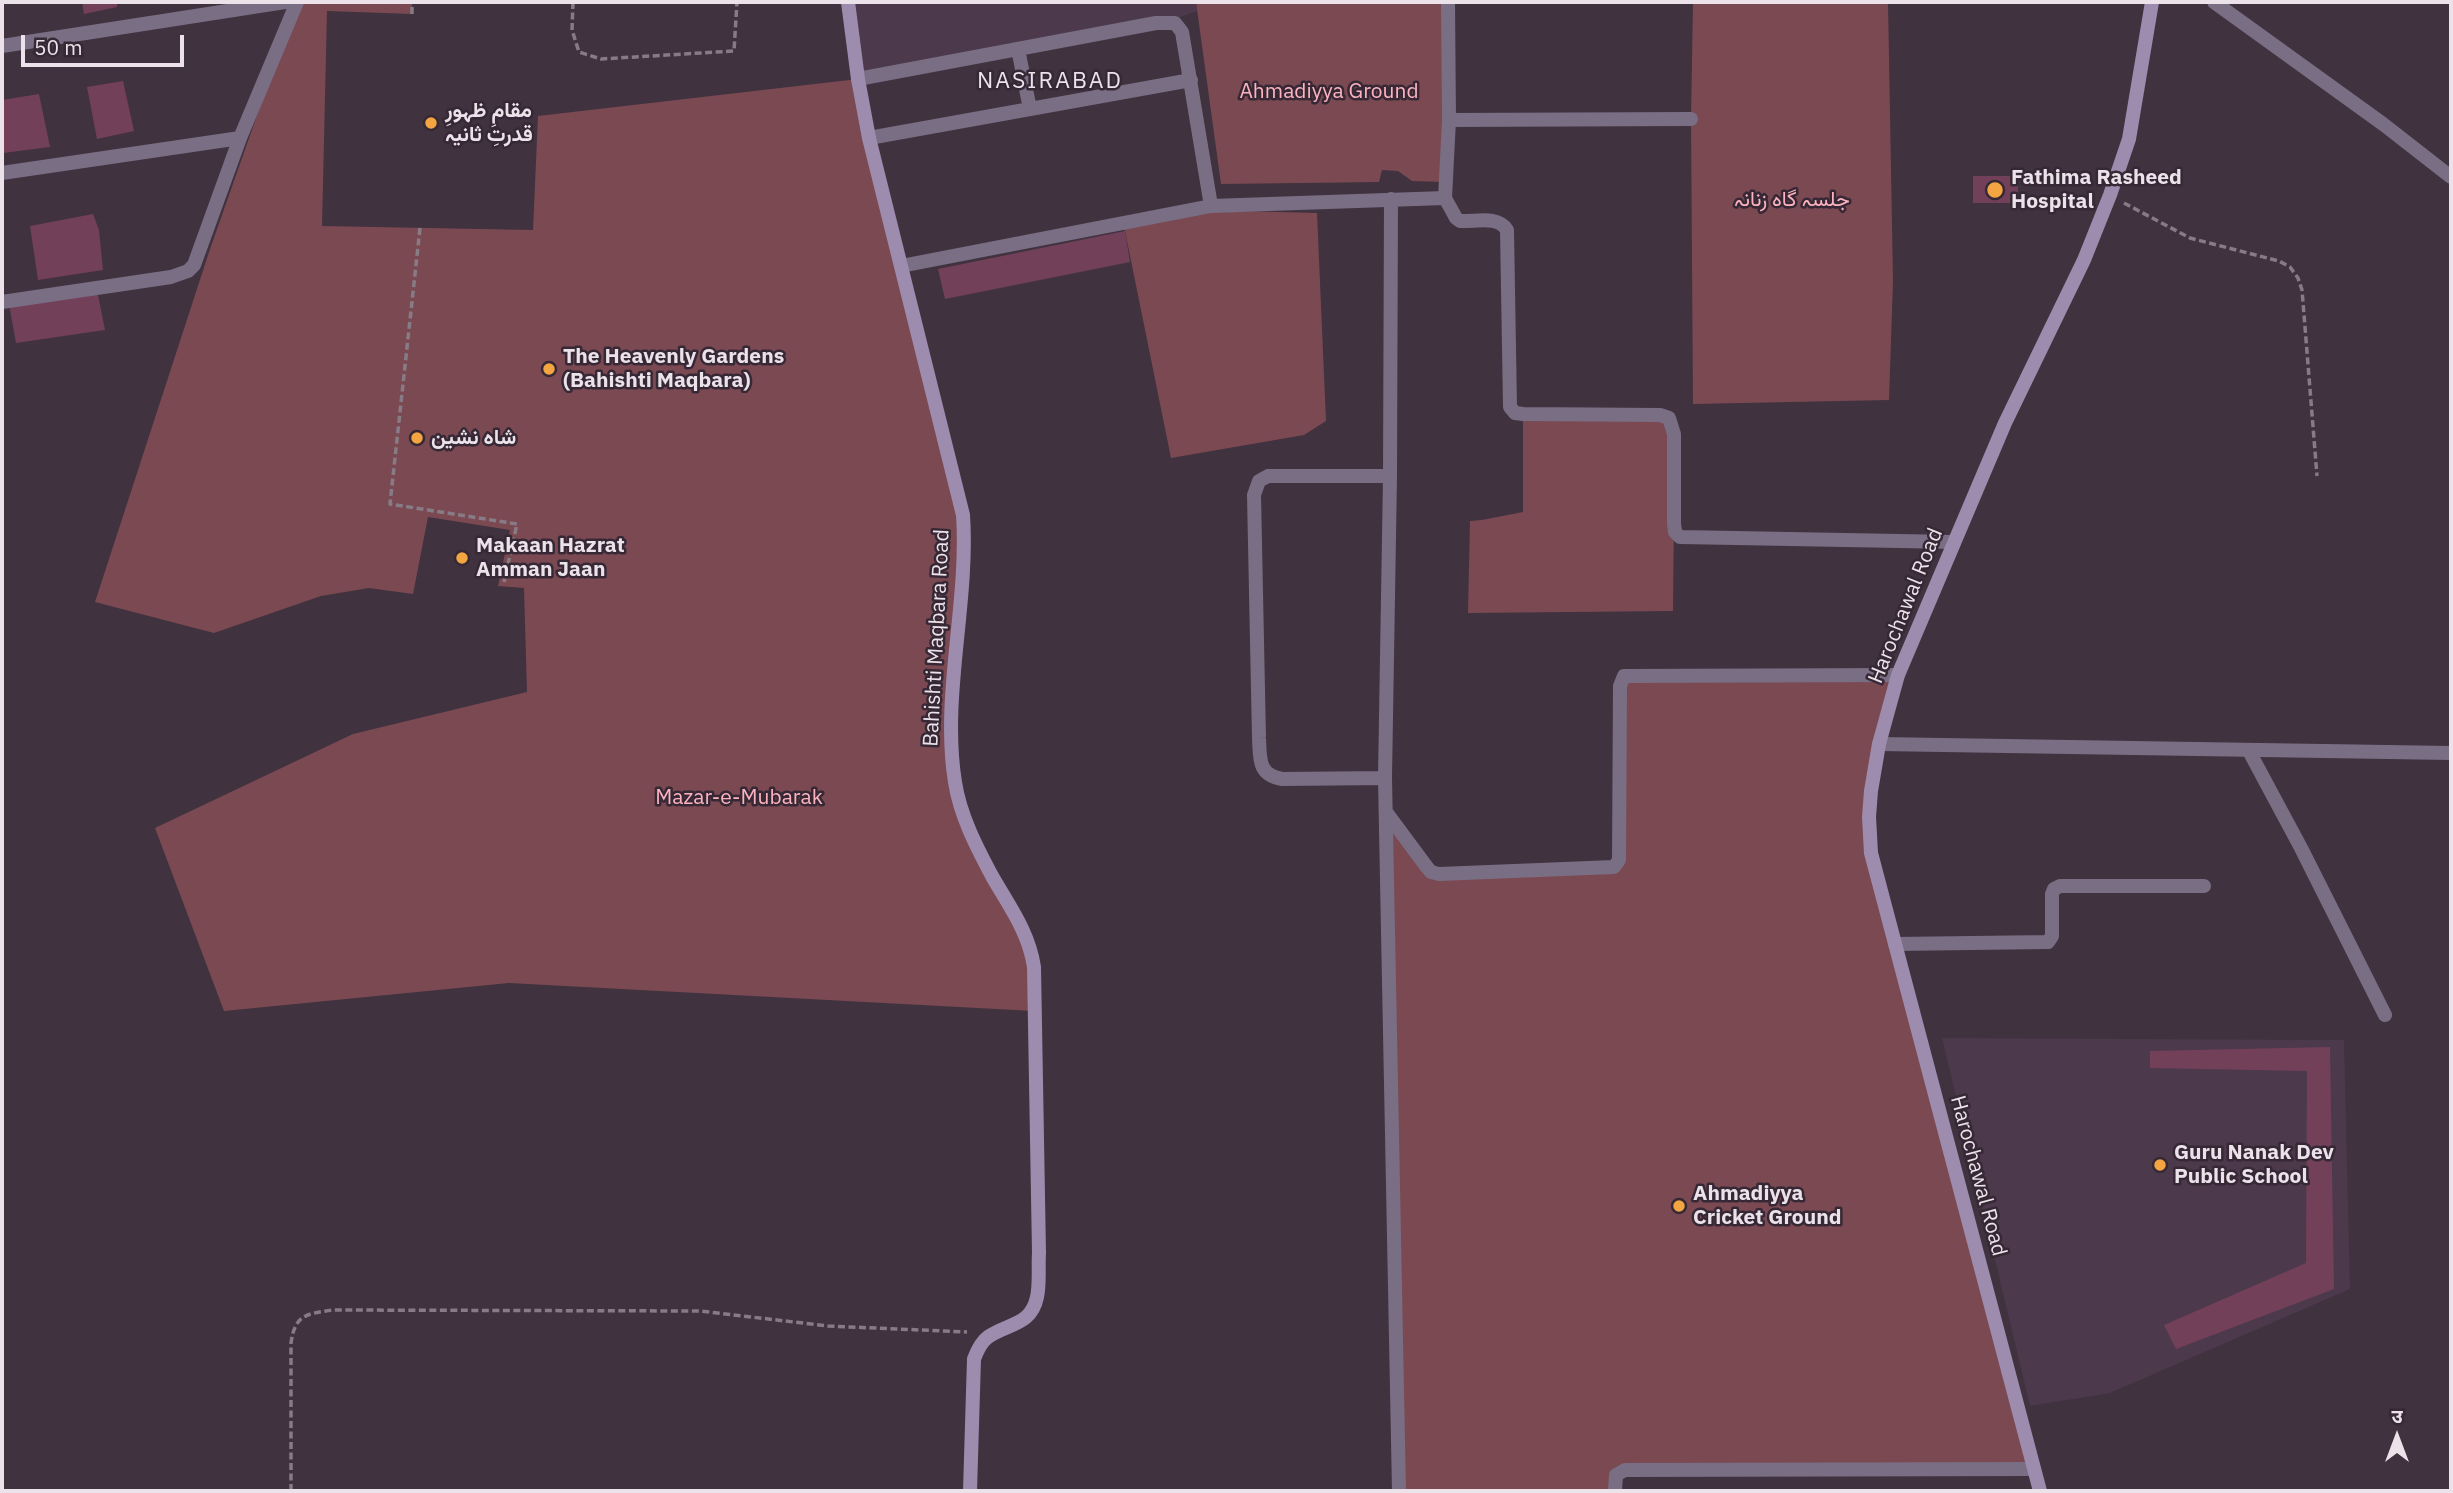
<!DOCTYPE html>
<html>
<head>
<meta charset="utf-8">
<style>
  body { margin:0 }
  #map { position:relative; width:2453px; height:1493px; overflow:hidden; background:#40323f; font-family:"IBM Plex Sans","Noto Sans Devanagari",sans-serif }
  canvas { display:block }
  .frame { position:absolute; inset:0; border:4px solid #ebe2ea; pointer-events:none }
  .north { position:absolute; left:2362px; top:1402px; width:70px; height:70px; -webkit-text-stroke:5px #362835; paint-order:stroke; rotate:0deg; font-size:19px; font-weight:700; line-height:28px; text-align:center; color:#ebe2ea }
  .north::after { content:''; display:block; margin:auto; width:24px; height:32px; background:#ebe2ea; clip-path:polygon(50% 0,100% 100%,50% 72%,0 100%) }
  .scale { position:absolute; left:21px; top:35px; width:163px; height:32px; box-sizing:border-box; border:4px solid #ebe2ea; border-top:0; padding-left:9px; font-size:21px; line-height:24px; white-space:nowrap; color:#ebe2ea; -webkit-text-stroke:5px #362835; paint-order:stroke }
</style>
</head>
<body>
<div id="map">
<canvas width="2453" height="1493"></canvas>
<div class="frame"></div>
<div class="north">उ</div>
<div class="scale">50 m</div>
</div>
<script>
const context = document.querySelector('canvas').getContext('2d');
context.lineJoin = 'round';
function fillPath(path, color) {
  context.fillStyle = color;
  context.fill(path, 'evenodd');
}
function trace(path, color, width, dash) {
  context.strokeStyle = color;
  context.lineWidth = width;
  context.lineCap = dash ? 'butt' : 'round';
  context.setLineDash(dash || []);
  context.stroke(path);
}
function label(font, color, halo, rows, align = 'center') {
  context.font = font + ' "IBM Plex Sans",Vazirmatn,sans-serif';
  context.lineWidth = 5;
  context.setLineDash([]);
  context.textBaseline = 'middle';
  context.strokeStyle = halo;
  context.fillStyle = color;
  for (const [text, x, y, turn = 0] of rows) {
    context.save();
    context.translate(x, y);
    context.rotate((+turn || 0) * Math.PI / 180);
    context.textAlign = isNaN(turn) ? turn : align;
    if (halo) context.strokeText(text, 0, 0);
    context.fillText(text, 0, 0);
    context.restore();
  }
}
fillPath(new Path2D(`
  M850 2H1196L1197 11 1166 22 858 79Z
  M1942 1038 2344 1040 2350 1289 2110 1393 2030 1406Z`), '#4c394b');
fillPath(new Path2D(`
  M297 2H412V14L327 11 322 226 533 230 538 116 858 79 963 515 951 738 963 811 1023 928 1034 1011 509 983 224 1011 155 828 353 734 527 692 524 588 498 586 510 530 428 517 413 594 369 588 321 596 214 633 95 602 210 249Z
  M1196 2H1445V182L1412 181 1398 171 1382 170 1379 182 1221 184Z
  M1693 2H1888L1893 281 1889 400 1693 404 1691 119Z
  M1211 206 1240 211 1317 213 1326 421 1304 435 1171 458 1125 231 1121 224Z
  M1523 414 1669 418 1674 514 1673 611 1468 613 1470 521 1482 520 1523 512Z
  M1898 675 1869 817 2034 1469 1625 1470 1615 1491H1399L1386 811 1431 872 1614 867 1621 680Z`), '#7b4952');
fillPath(new Path2D(`
  M82 2H117V7L84 14Z
  M123 81 134 131 97 139 87 87Z
  M39 94 50 147 3 153 2 100Z
  M1973 176H2018V203H1973Z
  M93 214 99 230 103 270 38 280 30 226Z
  M1125 231 1130 262 945 299 938 269Z
  M97 290 105 330 16 343 9 304Z
  M2330 1047 2334 1289 2176 1349 2164 1325 2306 1263 2307 1071 2150 1068V1051Z`), '#73405a');
trace(new Path2D(`
  M573 2 572 30 579 52 601 59 734 51 737 2
  M412 14V2
  M2124 203 2190 238 2279 261 2290 267 2298 278 2302 290 2317 476
  M420 228 390 504 517 524 504 582
  M291 1491V1343C295 1314 307 1314 332 1310L700 1311 828 1326 967 1332`), '#877b86', 3.5, [7, 3.5]);
trace(new Path2D(`
  M1391 199 1390 476 1385 778 1399 1491
  M1385 778 1282 779C1258 775 1260 759 1259 738L1254 495 1259 481 1268 476H1390
  M1386 812 1426 866 1431 872 1439 874 1614 867 1619 860 1620 686 1624 676 1898 675
  M1615 1491 1616 1475 1625 1470 2034 1469`), '#796e84', 14);
trace(new Path2D(`
  M2214 2 2383 124 2451 177
  M2 46 285 2
  M1018 49 1030 109
  M858 79 1156 23H1175L1182 32 1211 206
  M1449 120 1691 119
  M869 138 1191 80
  M2 173 240 138
  M1445 198 1456 218 1460 221C1475 222 1498 215 1507 230L1510 407 1515 413 1523 414 1660 415 1669 418 1674 434V523L1675 532 1680 537 1954 542
  M901 266 1211 206 1445 198 1449 120 1448 2
  M2 302 171 277 188 271 194 265 240 138 297 2
  M1879 744 2451 753
  M2249 751 2301 848 2385 1015
  M1895 944 2048 942 2052 936V894L2054 889 2060 886H2204`), '#796e84', 14);
trace(new Path2D(`
  M848 2 858 79 869 138 963 515C969 603 941 696 955 782 960 815 976 846 992 876 1009 906 1029 932 1034 967L1039 1253C1038 1267 1040 1284 1037 1297 1031 1326 1008 1323 988 1337 981 1342 977 1351 974 1359L970 1491
  M2040 1491 1871 853 1869 817 1871 791 1879 744 1898 675 2005 423 2084 260 2110 195 2129 139 2152 2`), '#9e8cae', 14);
for (const [x, y, r, color] of [
  [431,123,7,"#f2a541"],
  [1995,190,9,"#f2a541"],
  [549,369,7,"#f2a541"],
  [417,438,7,"#f2a541"],
  [462,558,7,"#f2a541"],
  [2160,1165,7,"#f2a541"],
  [1679,1206,7,"#f2a541"]
]) {
  const dot = new Path2D();
  dot.arc(x, y, r, 0, 2 * Math.PI);
  context.fillStyle = color;
  context.fill(dot);
  trace(dot, '#362835', 2.5);
}
label('21px', '#fdb3bf', '#362835', [
  ["Ahmadiyya Ground",1329,92],
  ["جلسہ گاہ زنانہ",1792,200],
  ["Mazar-e-Mubarak",739,798]
]);
label('bold 21px', '#ebe2ea', '#362835', [
  ["مقامِ ظہورِ",445,111],
  ["قدرتِ ثانیہ",445,135],
  ["Fathima Rasheed",2011,178],
  ["Hospital",2011,202],
  ["The Heavenly Gardens",563,357],
  ["(Bahishti Maqbara)",563,381],
  ["شاہ نشین",431,438],
  ["Makaan Hazrat",476,546],
  ["Amman Jaan",476,570],
  ["Guru Nanak Dev",2174,1153],
  ["Public School",2174,1177],
  ["Ahmadiyya",1693,1194],
  ["Cricket Ground",1693,1218]
], 'left');
label('21px', '#ebe2ea', '#362835', [
  ["Harochawal Road",1906,606,-68],
  ["Bahishti Maqbara Road",937,638,-87],
  ["Harochawal Road",1978,1176,75]
]);
context.letterSpacing = '2px';
label('23px', '#ebe2ea', '#362835', [
  ["NASIRABAD",1050,81]
]);
context.letterSpacing = '0px';
</script>
</body>
</html>
